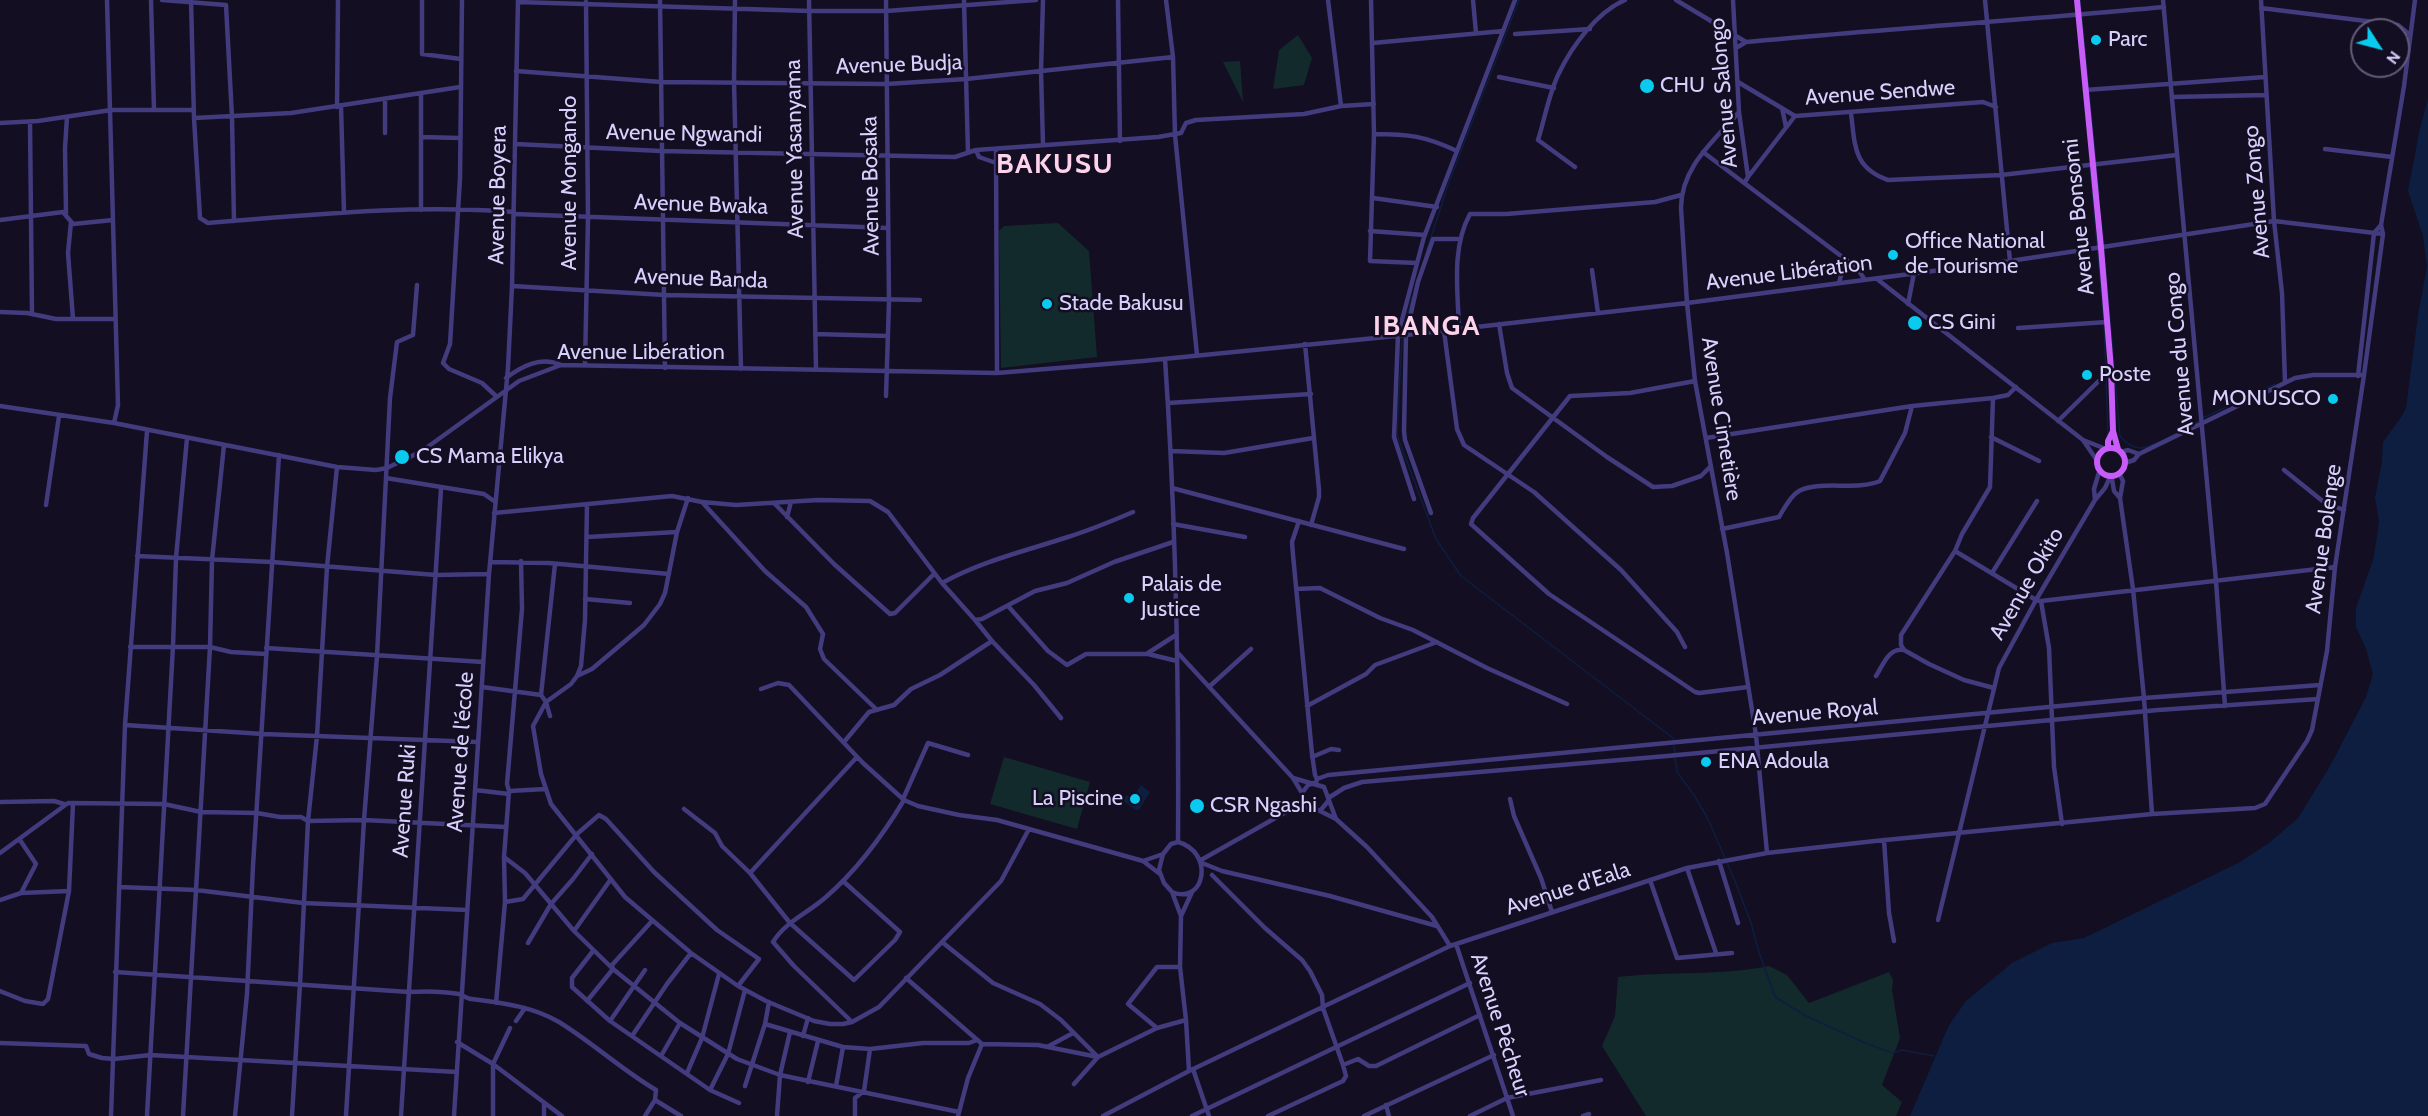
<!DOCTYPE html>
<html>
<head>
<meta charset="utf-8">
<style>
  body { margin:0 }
  #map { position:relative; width:2428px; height:1116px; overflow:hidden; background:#130e21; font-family:Cabin,sans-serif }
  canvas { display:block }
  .north { position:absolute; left:2350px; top:18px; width:60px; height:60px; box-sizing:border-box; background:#130e21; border:2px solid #625c79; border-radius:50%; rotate:126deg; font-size:16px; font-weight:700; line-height:24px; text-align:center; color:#d8d0fd }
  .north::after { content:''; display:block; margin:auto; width:21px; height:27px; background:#0acbef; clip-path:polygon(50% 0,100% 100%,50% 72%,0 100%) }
</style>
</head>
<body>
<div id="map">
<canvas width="2428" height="1116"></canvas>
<div class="north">N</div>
</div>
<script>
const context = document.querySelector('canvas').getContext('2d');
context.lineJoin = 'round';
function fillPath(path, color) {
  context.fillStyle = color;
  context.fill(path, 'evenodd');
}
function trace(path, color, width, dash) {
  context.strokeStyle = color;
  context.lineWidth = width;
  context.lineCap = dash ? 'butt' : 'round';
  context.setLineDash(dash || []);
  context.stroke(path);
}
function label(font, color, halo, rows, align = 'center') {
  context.font = font + ' Cabin,sans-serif';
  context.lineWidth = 5;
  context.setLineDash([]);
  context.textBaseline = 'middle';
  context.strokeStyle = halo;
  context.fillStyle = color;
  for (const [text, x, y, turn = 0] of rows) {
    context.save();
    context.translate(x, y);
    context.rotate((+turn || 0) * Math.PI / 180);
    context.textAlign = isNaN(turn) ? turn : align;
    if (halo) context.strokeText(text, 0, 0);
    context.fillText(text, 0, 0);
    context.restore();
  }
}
fillPath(new Path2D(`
  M1298 35 1312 58 1304 85 1273 89 1279 50Z
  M1240 61 1243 102 1223 62Z
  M1058 223 1089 251 1097 357 1001 368 999 231 1004 226Z
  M1004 757 1090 782 1077 829 990 804Z
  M1769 966 1787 975 1809 1003 1889 972 1893 980 1892 990 1900 1038 1882 1085 1902 1102 1896 1116H1646L1602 1046 1615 1016 1618 977C1669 971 1720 976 1769 966Z`), '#122a2b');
fillPath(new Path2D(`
  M2428 99V1116H1910L1949 1025 1966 1001 2012 963 2052 943 2084 938 2240 862 2269 843 2298 818 2329 768 2366 697 2373 674 2366 649 2356 627V608L2373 560 2377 536 2379 521 2375 498 2382 461 2383 442 2402 416 2406 408 2418 315 2427 267 2423 236 2408 191 2420 128Z
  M1141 785 1150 792 1139 810H1136L1123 801 1126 795 1133 797Z`), '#0d1e41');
trace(new Path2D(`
  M2080 0 2099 193
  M2090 168 2104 324 2106 373
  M2101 219 2104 244
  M2104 249 2120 436C2125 442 2132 448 2141 448 2157 446 2184 429 2199 421
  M1427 250 1448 185 1519 0
  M1403 333 1412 297
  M1402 338 1397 435 1436 539 1461 576 1673 738 1675 753
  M2106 377 2108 435
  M2203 418 2275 384
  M1675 758 1677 772 1694 795 1708 819 1735 881 1751 923 1759 952 1775 997 1806 1016 1865 1043 1893 1053 1902 1050 1934 1056`), '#0d1e41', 1.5);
trace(new Path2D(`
  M107 0 118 405 114 423
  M151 0 154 110
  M162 0 226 5 232 117 234 221
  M191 0 194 118 200 218 208 223C310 215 411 204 514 212
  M422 0V54L461 59
  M462 0 460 178 450 344 443 363 449 369 482 383 496 396
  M660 0 665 368
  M735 0 734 82 741 369
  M809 0 816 368
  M886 0 889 301 886 396
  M964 0 968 153
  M1118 0 1120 141
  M1166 0 1173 57 1175 135 1197 355
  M1328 0 1341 106
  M1371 0 1374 134 1370 261 1417 263
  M1473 0 1476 33
  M1676 0 1746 42
  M1733 0 1739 112 1748 177 1745 182
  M1985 0 2010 261
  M2163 0 2216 581 2225 706
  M2261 0 2274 221 2282 293 2285 382
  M518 2 810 11H886L1036 0
  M2261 8 2398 25 2410 35
  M1515 34 1590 29
  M1373 43 1503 31
  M1736 48 1746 42C1885 29 2025 20 2164 7
  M516 71 661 82 886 84 966 79 1173 57
  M1499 77 1554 88
  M1738 82 1795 116 1983 102 1996 107
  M2085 90 2265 77
  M2172 97 2266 95
  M385 99V133
  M341 106 344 212
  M337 107 338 0
  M1782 108 1786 127
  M1739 112C1714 141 1681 167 1681 208L1687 303 1695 381 1727 553 1756 735 1767 853
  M1851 113C1855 145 1853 168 1888 180L2001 175 2177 155
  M194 118 291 113 460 87
  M30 122 32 314
  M0 123 38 121 111 110H193
  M1374 134C1409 134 1425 136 1457 151
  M421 137 460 138
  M515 144 661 151 955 157 976 150 1158 137 1181 133 1186 123 1196 120 1304 114 1341 106 1374 104
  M1043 145 1041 71 1043 0
  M996 149 997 373
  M2325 149 2392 157
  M976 150 979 157 996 163
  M1703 152 1857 268 1865 280
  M1575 167 1538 140C1545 118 1549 93 1559 73 1572 46 1597 12 1625 0
  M1748 177 1795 116
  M1373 198 1437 207
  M421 210V93
  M66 213 65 148 67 117
  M514 214 888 228
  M0 220 63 212 73 224 113 220
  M71 222 68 253 73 319
  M1370 231 1425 235
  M1592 270 1598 313
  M1877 279 2083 440 2106 449
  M1839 283 1845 260
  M512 286 665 295 920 300
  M1908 304 1914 273
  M0 312 27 313 56 319H115
  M1499 324 1507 373 1512 388 1607 457 1653 487 1672 486 1701 476 1710 467
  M2018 328 2107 322
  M1459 329C1458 292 1451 248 1470 214H1506L1655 202 1681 195
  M1444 331 1457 429 1464 445 1534 492 1621 570 1677 632 1685 647
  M815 334 888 336
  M1305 344 1319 490V497L1311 525
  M1165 359C1176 519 1179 681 1178 842
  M585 365 588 218 586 2
  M2358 376 2374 233 2381 225
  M506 378C522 366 541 356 561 365
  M1695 381 1630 393 1570 396 1473 518 1471 524 1549 594 1695 692 1699 693 1748 687
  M1993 398 1990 487 1962 534 1955 551 1901 635V645L1904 650 1929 664 1964 680 1994 688
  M1168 403 1311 394
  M0 406 114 423 337 467 376 470 387 468 422 451 519 381 561 365 997 373 1143 361 1406 335 1687 303 2010 261 2274 221 2383 234
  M2058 421 2111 369
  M1991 437 2039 461
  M1706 438 1912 406 1993 398 2008 395 2016 387
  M2083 440 2098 462
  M1171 451 1224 453 1313 438
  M2121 452 2128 450 2139 454
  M2125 463 2134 460 2139 454 2295 378 2313 375H2364
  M2284 470 2325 503 2344 510
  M2119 473 2123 481 2120 498 2133 589 2144 698 2152 814
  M386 478 484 494 494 501
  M2112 479 2114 491 2120 498
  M1172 488 1404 549
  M1414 499 1394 437 1398 335 1424 237 1515 0
  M2095 500 2094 489 2100 469
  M702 502 765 571 806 607 823 634 820 649 824 659 876 709
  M774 503 834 564 890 614 895 613 934 574
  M587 504 585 620 581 666 577 676 571 684 546 702 533 726 541 774 551 804 625 897 691 953 738 986 766 1001 814 1021 830 1024H843L852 1022 879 1007 1001 881 1029 829
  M46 505 59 416
  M494 513 672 496 702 502 736 505 818 500 870 501 888 512 942 583 975 620 982 619 1035 591 1067 583 1114 562 1173 542
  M1431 513 1405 440 1404 431 1406 335 1418 282 1433 239H1460
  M787 517 791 502
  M1299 521 1292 542 1293 555 1312 754 1315 775 1317 779
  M1173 524 1245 537
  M1722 529 1779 517C1784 509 1790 496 1799 491 1818 480 1857 491 1880 481L1905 433 1912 406
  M587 537 677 532
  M1955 551 2036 600 2041 601 2335 567
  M137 556 272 562 436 575 489 574
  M490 562 549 563 669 574
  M1992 573 2037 501
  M942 583C982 561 1025 551 1068 537 1090 530 1112 521 1133 512
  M1296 589 1320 588 1380 618 1413 630 1487 668 1567 704
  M585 599 630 603
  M2041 601 2049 648 2054 767 2062 824
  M1008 606 1048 651 1067 665 1086 654H1148L1177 661
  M992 641 1034 685 1061 718
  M130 647H210L231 652 266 654
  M266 648 483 662
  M1177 652 1293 778 1302 793
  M1148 653 1176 635
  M577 676 592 669 644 625 660 604 665 593 677 532 688 498
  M1876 676C1883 665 1889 647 1904 650
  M1210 686 1251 649
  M482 687 541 695 546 702 550 716
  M761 689 778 683 789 685 863 763 904 800 918 806 959 815 997 820 1143 861 1160 874
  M541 695 555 564
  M1307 706 1366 674 1375 665 1437 642
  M125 725 263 734 478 742
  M844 742 869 712 894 705 911 689 940 675 992 641 975 620
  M1312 757 1331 749 1339 750
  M1293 778 1324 787 1336 819
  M1314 783 1308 785 1302 793 1306 804 1320 811 1329 800
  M1316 783 1317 779 1328 775 2144 698 2320 685
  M546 789 509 791 504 857 505 902 523 899 577 834 599 815 606 819 654 872 717 930 759 959 738 986
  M475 790 509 794
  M509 791 507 784 522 609 521 561
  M1330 797 1344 788 1362 782 1667 756 2158 710 2318 699
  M903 799 928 743 968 755
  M1510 799 1514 816 1541 878 1552 912
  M0 802 54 801 64 804
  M684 809 715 833 722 846 750 873
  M1320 811 1336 819 1367 847 1432 917 1450 946
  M20 840 36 864 21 893
  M1884 840 1889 913 1894 941
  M0 853 68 803 164 804 201 812 257 813 280 817H301L308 821 364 820 506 827
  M504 857 525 873 574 931 613 969 680 1023 737 1059 780 1075 959 1112
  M1201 860 1286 812 1309 807
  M1143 861 1163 854
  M1719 861 1738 923
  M1202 863 1222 871 1330 896 1437 926
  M1687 868 1716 953
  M1212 875 1265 928 1302 960 1310 971 1322 995 1323 1008 1343 1065
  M1650 880 1677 958 1732 953
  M843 881 900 932 895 940 854 980 790 923 750 873 857 757
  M119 887 196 890 303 903 467 910
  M1172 892C1205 906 1215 852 1178 842L1171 844 1163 854 1159 870 1164 883 1172 892 1181 916 1180 967 1186 1020 1189 1071
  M0 900 21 893 69 891
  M1181 916 1192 892
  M1938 920 1999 668 2036 600 2095 500 2105 488 2111 475
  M574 931 611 879
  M942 942 993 983 1040 1004 1061 1020 1098 1057 1074 1084
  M528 943 551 904 573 879 592 854
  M1456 944 1513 1116
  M593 951 572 978V987L610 1021 710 1090 739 1103
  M115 972 409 992C426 991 442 991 459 994 463 995 467 999 472 999 501 1003 532 1006 559 1022 593 1043 622 1070 656 1090L655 1100 645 1116
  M906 978 982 1044 1038 1045 1098 1057 1157 1028 1186 1020
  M0 991 25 1001 43 1004 48 999 69 891 73 804
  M587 1001 613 969 612 965 652 921
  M496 1003 505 902
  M516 1021 525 1008
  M610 1021 645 970
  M852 1022 794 966 773 942C785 922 808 913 826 897 857 870 883 835 904 800
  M765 1024 843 1047 870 1049 923 1043H969L977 1040
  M1157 1028 1128 1004 1157 967H1180
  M632 1036 667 984 691 953
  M803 1036 808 1018
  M457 1042 493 1064 562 1116
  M0 1043 86 1046 89 1054 102 1058 114 1059 150 1055 457 1072
  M1049 1046 1073 1033
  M661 1056 680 1023
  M1193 1069 1209 1116
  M687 1073 702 1038 719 974
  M808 1082 818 1041
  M745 1086 765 1024 769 1002
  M836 1086 843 1047
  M710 1090 728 1054 745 990
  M655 1100 681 1116
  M544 1104V1116
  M1386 1105 1389 1116
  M111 1116 125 725 147 431
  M147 1116 173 646 176 558 187 438
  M183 1116 210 647 212 560 224 445
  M235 1116 247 994 253 866 279 455
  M292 1116 300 984 308 821 317 736 327 567 337 467
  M346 1116 364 820 377 656 390 398 397 342 413 335 417 285
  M401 1116 441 489
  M454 1116 489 574 508 368 512 286 518 0
  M493 1116V1064L510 1028
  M777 1116 780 1075 790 1032
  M855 1116V1098L864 1091 870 1049
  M958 1116 968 1078 982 1044
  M1103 1116 1189 1071 1450 946 1687 868 1767 853 1875 841 2152 814 2255 808 2265 804 2307 741 2312 730 2327 651 2335 567 2364 375 2383 234 2381 225 2404 86 2415 0
  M1192 1116 1470 983
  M1268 1116 1343 1081 1346 1076 1343 1065 1358 1059 1369 1066H1376L1480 1015
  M1364 1116 1494 1055
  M1470 1116 1507 1098 1601 1080
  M1583 1116 1589 1114`), '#423b7e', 4.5);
trace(new Path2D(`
  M2077 0 2101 248 2111 369 2113 431 2118 449
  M2108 448V441L2113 431
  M2097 462a14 14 0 1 1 28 0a14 14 0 1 1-28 0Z`), '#c75cf8', 6);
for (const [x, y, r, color] of [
  [2096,40,6,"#0acbef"],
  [1647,86,8,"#0acbef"],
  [1893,255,6,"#0acbef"],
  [1047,304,6,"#0acbef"],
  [1915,323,8,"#0acbef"],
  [2087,375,6,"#0acbef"],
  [2333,399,6,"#0acbef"],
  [402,457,8,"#0acbef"],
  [1129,598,6,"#0acbef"],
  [1706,762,6,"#0acbef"],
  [1135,799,6,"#0acbef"],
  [1197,806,8,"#0acbef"]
]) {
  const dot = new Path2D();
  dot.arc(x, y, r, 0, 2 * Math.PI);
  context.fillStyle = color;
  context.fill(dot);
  trace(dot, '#130e21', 2);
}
label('22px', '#d8d0fd', '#130e21', [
  ["Parc",2108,40],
  ["CHU",1660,86],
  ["Office National",1905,242],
  ["de Tourisme",1905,267],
  ["Stade Bakusu",1059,304],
  ["CS Gini",1928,323],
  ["Poste",2099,375],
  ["MONUSCO",2321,399,"right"],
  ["CS Mama Elikya",416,457],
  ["Palais de",1141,585],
  ["Justice",1141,610],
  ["ENA Adoula",1718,762],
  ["La Piscine",1123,799,"right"],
  ["CSR Ngashi",1210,806]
], 'left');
label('22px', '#d8d0fd', '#130e21', [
  ["Avenue Budja",899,65,-2],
  ["Avenue Salongo",1724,93,-95],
  ["Avenue Sendwe",1880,93,-4],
  ["Avenue Ngwandi",684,134,1],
  ["Avenue Yasanyama",795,149,-91],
  ["Avenue Mongando",570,183,-90],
  ["Avenue Bosaka",871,186,-91],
  ["Avenue Zongo",2257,192,-95],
  ["Avenue Boyera",498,195,-89],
  ["Avenue Bwaka",701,205,2],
  ["Avenue Bonsomi",2079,217,-96],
  ["Avenue Libération",1789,273,-7],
  ["Avenue Banda",701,279,2],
  ["Avenue Libération",641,353],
  ["Avenue du Congo",2180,354,-95],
  ["Avenue Cimetière",1721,419,81],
  ["Avenue Bolenge",2324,539,-82],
  ["Avenue Okito",2027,584,-60],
  ["Avenue Royal",1815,713,-5],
  ["Avenue de l'école",461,752,-86],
  ["Avenue Ruki",405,801,-86],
  ["Avenue d'Eala",1568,889,-18],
  ["Avenue Pêcheur",1500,1025,72]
]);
context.letterSpacing = '1.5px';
label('bold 28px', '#fdd2eb', '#130e21', [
  ["BAKUSU",1055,165],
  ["IBANGA",1427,327]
]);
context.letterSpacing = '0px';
</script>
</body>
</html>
